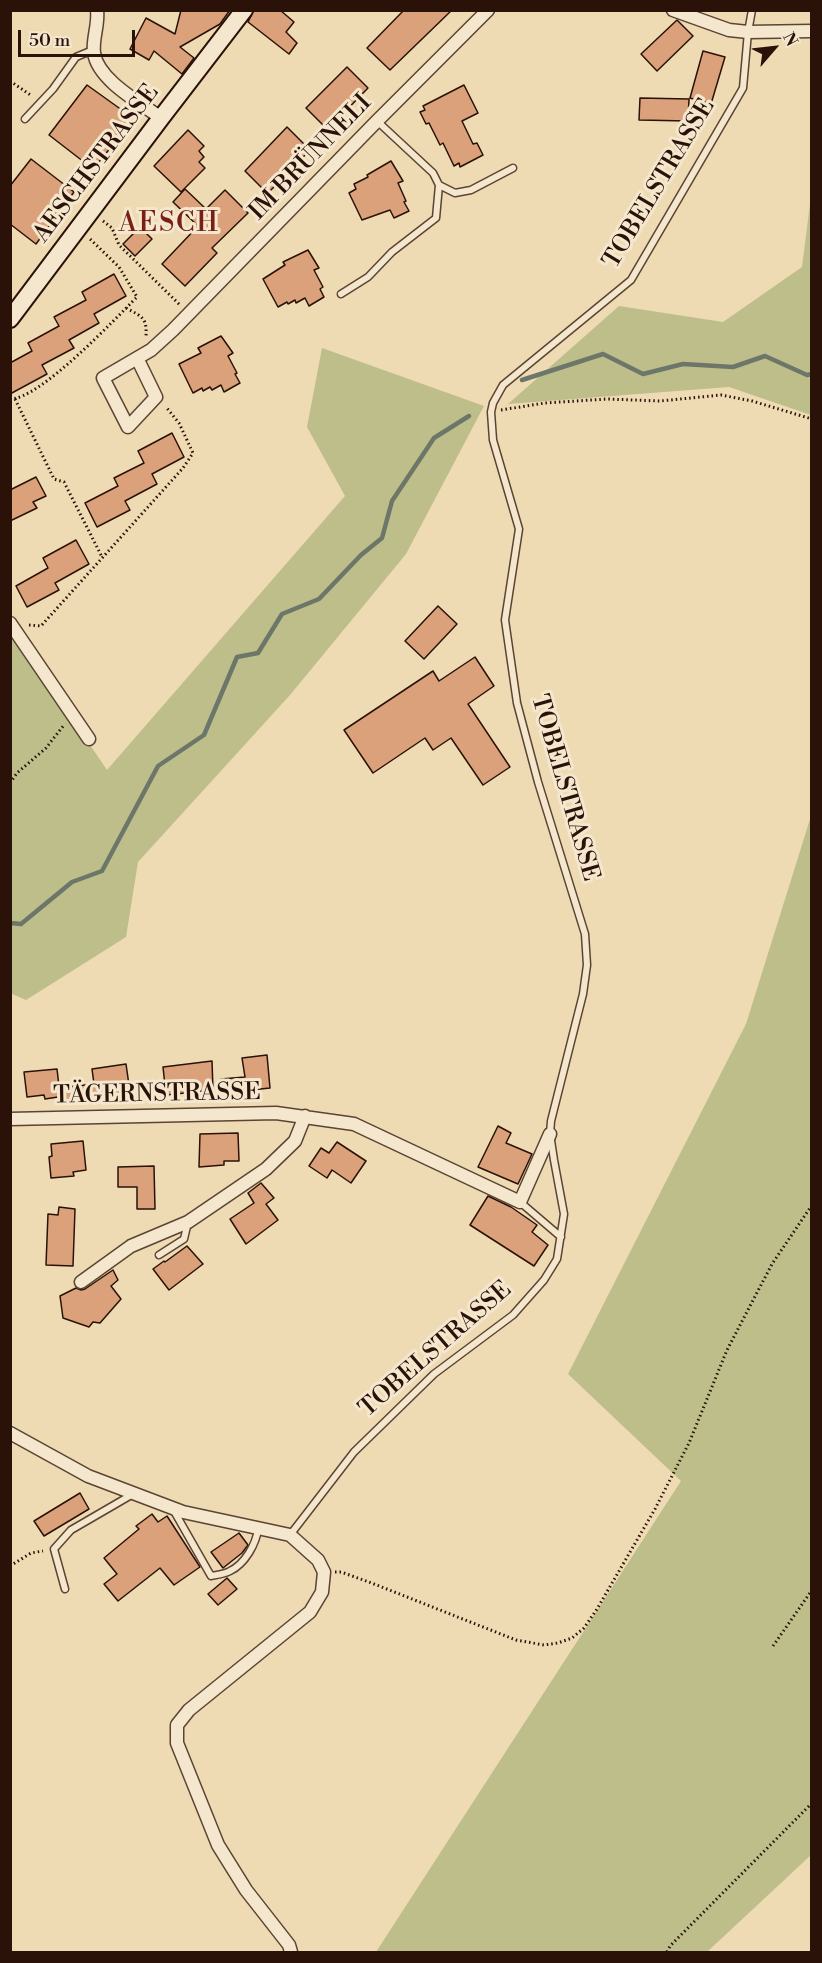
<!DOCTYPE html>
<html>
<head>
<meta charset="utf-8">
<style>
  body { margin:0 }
  #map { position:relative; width:822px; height:1963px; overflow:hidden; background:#eedab3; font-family:"Libre Bodoni",serif }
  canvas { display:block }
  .frame { position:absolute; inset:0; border:12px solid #2a1208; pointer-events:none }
  .north { position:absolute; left:744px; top:18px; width:60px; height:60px; -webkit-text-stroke:4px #f4e7ce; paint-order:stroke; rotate:62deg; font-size:16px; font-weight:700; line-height:24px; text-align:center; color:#2a1208 }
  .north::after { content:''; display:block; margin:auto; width:21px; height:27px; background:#2a1208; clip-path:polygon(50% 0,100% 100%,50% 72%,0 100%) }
  .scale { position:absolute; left:18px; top:30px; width:117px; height:27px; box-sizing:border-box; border:3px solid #2a1208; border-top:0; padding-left:8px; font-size:18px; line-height:21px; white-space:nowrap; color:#2a1208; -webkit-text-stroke:4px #f4e7ce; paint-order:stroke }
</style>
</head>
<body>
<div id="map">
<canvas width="822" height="1963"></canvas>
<div class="frame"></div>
<div class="north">N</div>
<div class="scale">50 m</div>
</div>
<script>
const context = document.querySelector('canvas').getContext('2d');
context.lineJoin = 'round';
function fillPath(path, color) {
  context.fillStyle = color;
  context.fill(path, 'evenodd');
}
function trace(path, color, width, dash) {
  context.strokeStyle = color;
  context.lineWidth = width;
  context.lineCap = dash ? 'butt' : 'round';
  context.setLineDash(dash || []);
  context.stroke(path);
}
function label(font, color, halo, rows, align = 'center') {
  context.font = font + ' "Libre Bodoni",serif';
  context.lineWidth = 6;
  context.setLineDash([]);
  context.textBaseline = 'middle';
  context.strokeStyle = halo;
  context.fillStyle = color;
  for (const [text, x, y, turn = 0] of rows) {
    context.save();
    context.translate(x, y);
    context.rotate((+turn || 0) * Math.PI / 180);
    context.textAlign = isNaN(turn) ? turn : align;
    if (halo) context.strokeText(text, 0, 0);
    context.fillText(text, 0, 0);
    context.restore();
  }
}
fillPath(new Path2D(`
  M811 196V415L729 387 508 404 619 306 723 322 802 267Z
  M322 348 484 406 406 554 290 695 138 862 126 937 26 1000 10 993V627L107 770 345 496 307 427Z
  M811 816V1855L707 1952H376L681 1481 568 1374 746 1024Z`), '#bdbe8a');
trace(new Path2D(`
  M522 380 603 354 643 374 683 364 733 367 765 356 807 375 812 374
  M10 923 21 924 72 882 102 871 158 766 204 735 237 657 258 653 282 614 319 599 361 555 382 538 392 501 434 438 469 416`), '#6d7769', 4.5);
const building = new Path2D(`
  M181 10H230L220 24 180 47 194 58 182 74 154 51 149 60 130 49 146 18 175 34Z
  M254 10H280L294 22 286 32 297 43 289 54 248 22Z
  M404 10H452L390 70 367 48Z
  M677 20 693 36 657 71 641 54Z
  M703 51 725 57 711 104 690 98Z
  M347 67 368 88 331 126 328 125 325 127 306 108Z
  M87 85 126 113 127 123 110 144 112 146 93 169 49 135Z
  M464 85 478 113 462 121 473 144 477 143 483 155 460 167 459 163 454 166 443 143 440 145 429 123 426 124 420 112 425 110 423 106Z
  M640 98 689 99 688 121 639 120Z
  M287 127 310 150 270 191 267 188 265 191 245 171Z
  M188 130 204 146 199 151 204 157 199 162 205 168 181 192 154 166Z
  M31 159 74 192 36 244 10 224V186Z
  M391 161 403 181 398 183 406 201 404 202 409 211 394 218 390 210 362 220 349 193 356 189 354 184 368 177 367 175Z
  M185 189 206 209 225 190 248 213 212 248 217 253 185 286 162 264 198 226 173 202Z
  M140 227 152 239 135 256 123 244Z
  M308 250 319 268 314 270 323 287 320 289 324 297 309 306 305 298 296 303 295 300 288 304 287 302 278 307 263 279 285 265 283 262Z
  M114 274 126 296 94 314 99 323 69 340 74 348 42 365 47 374 10 394V363L32 351 28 343 59 326 54 317 86 300 82 292Z
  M221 336 233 353 228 356 237 373 235 374 240 383 224 392 221 385 212 390 210 387 203 391 202 388 193 393 179 364 201 353 198 348Z
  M172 433 184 457 152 474 157 484 125 501 130 510 97 527 85 503 118 486 114 478 144 463 138 451Z
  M36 477 46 496 33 502 37 508 10 521V490Z
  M76 540 89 564 55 583 59 590 27 607 16 586 48 568 43 558Z
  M438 606 457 624 424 659 405 641Z
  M475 657 494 686 468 704 510 767 483 785 451 738 433 750 425 738 373 773 344 730 433 671 439 681Z
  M267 1055 270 1088 223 1093 221 1079 245 1077 242 1058Z
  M212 1061 213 1090 166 1095 163 1067Z
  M126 1064 130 1092 58 1102V1097L45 1099 44 1095 27 1097 24 1072 57 1069 59 1086 68 1085V1087L94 1084 92 1069Z
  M498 1126 511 1133 506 1143 532 1154 518 1184 478 1167Z
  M238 1133 239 1161H224V1165L199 1167 200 1134Z
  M83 1141 86 1170 73 1172 74 1176 51 1178 49 1157 52 1156 51 1144Z
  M337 1142 366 1161 351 1183 332 1170 327 1178 309 1166 321 1148 329 1153Z
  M154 1166 155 1209H137V1187H118V1167Z
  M261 1183 274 1198 266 1204 278 1220 246 1244 230 1219 254 1203 248 1193Z
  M488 1196 511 1207 537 1225 532 1232 548 1245 534 1266 470 1225Z
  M59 1207 75 1209 73 1266 46 1265 48 1214 58 1215Z
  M187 1246 203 1264 169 1290 153 1269 164 1261 165 1262Z
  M113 1270 118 1280 111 1286 121 1299 100 1323 93 1322 89 1327 63 1318 60 1296 76 1288 81 1290 85 1289Z
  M80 1493 89 1509 44 1536 34 1521Z
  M152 1514 158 1522 167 1516 200 1567 174 1585 160 1568 118 1601 104 1584 117 1574 104 1558 139 1529 136 1526Z
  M239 1533 248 1545 242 1553 223 1568 211 1552Z
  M227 1578 237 1589 218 1605 208 1594Z`);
fillPath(building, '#daa17b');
trace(building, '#2a1208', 1.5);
const service = new Path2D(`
  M25 119 53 89 76 57 93 50
  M439 185 455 193 471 190 513 168
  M341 294 368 277 392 252 436 218 439 185 433 173 377 121
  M520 1202 561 1237
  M159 1255 184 1239 188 1222
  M174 1511 211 1576C217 1575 225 1574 230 1571 245 1564 256 1544 258 1529
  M290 1535 354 1452 434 1374 513 1315 544 1280 557 1259 564 1214 554 1160 550 1134 551 1121 583 994 587 965 585 934 538 782 517 703 505 620 519 529 493 440 491 412 493 403 503 385 631 280 743 88 748 32 752 10
  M65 1589 54 1549 71 1530 133 1494`);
const minor = new Path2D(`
  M97 10C99 25 92 39 94 53 98 80 139 102 161 118
  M673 10 729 30 748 32 812 31
  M137 358 156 397 128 427 103 378 151 350 173 330 377 121 488 10
  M10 623 89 739
  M10 1119 276 1113 354 1124 520 1202 550 1134
  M81 1282 131 1246 188 1222 266 1169 295 1141 305 1116
  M10 1433 88 1476 183 1512 290 1535 318 1560 324 1572 322 1592 310 1612 189 1710 177 1725V1743L218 1845 246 1890 289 1945 291 1952`);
const secondary = new Path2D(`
  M10 319 161 118 244 10`);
trace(service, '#5b4433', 9);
trace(minor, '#5b4433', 15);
trace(secondary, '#2a1208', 20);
trace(new Path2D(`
  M10 81 32 96
  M103 221 112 228 119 245 181 306
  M126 308C143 317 147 318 146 337
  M10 399C39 400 115 319 137 297L119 267 89 238
  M15 399 54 479 64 482 102 557
  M501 410 545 403 607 399 660 401 721 395 752 401 812 419
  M29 625 41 626 183 468 193 453 179 423 166 407
  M10 783 17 773 46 748 64 725
  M10 1566 31 1553 43 1551
  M335 1572H341L369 1582 516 1640 544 1645 558 1643 572 1638 584 1628 597 1609 655 1509 689 1443 727 1350 772 1264 812 1205
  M773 1646 812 1590
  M667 1952 670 1946 812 1803`), '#2a1208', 3, [1.5, 3]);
trace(service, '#f4e7ce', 6);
trace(minor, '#f4e7ce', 12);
trace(secondary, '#f4e7ce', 16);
label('24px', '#2a1208', '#f4e7ce', [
  ["IM BRÜNNELI",311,158,-46],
  ["AESCHSTRASSE",97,164,-53],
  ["TOBELSTRASSE",660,184,-59],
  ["TOBELSTRASSE",564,788,74],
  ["TÄGERNSTRASSE",157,1095,-1],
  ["TOBELSTRASSE",436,1350,-41]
]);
context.letterSpacing = '1.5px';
label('27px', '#7a1f14', '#f4e7ce', [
  ["AESCH",169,225]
]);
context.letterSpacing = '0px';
</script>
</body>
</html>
